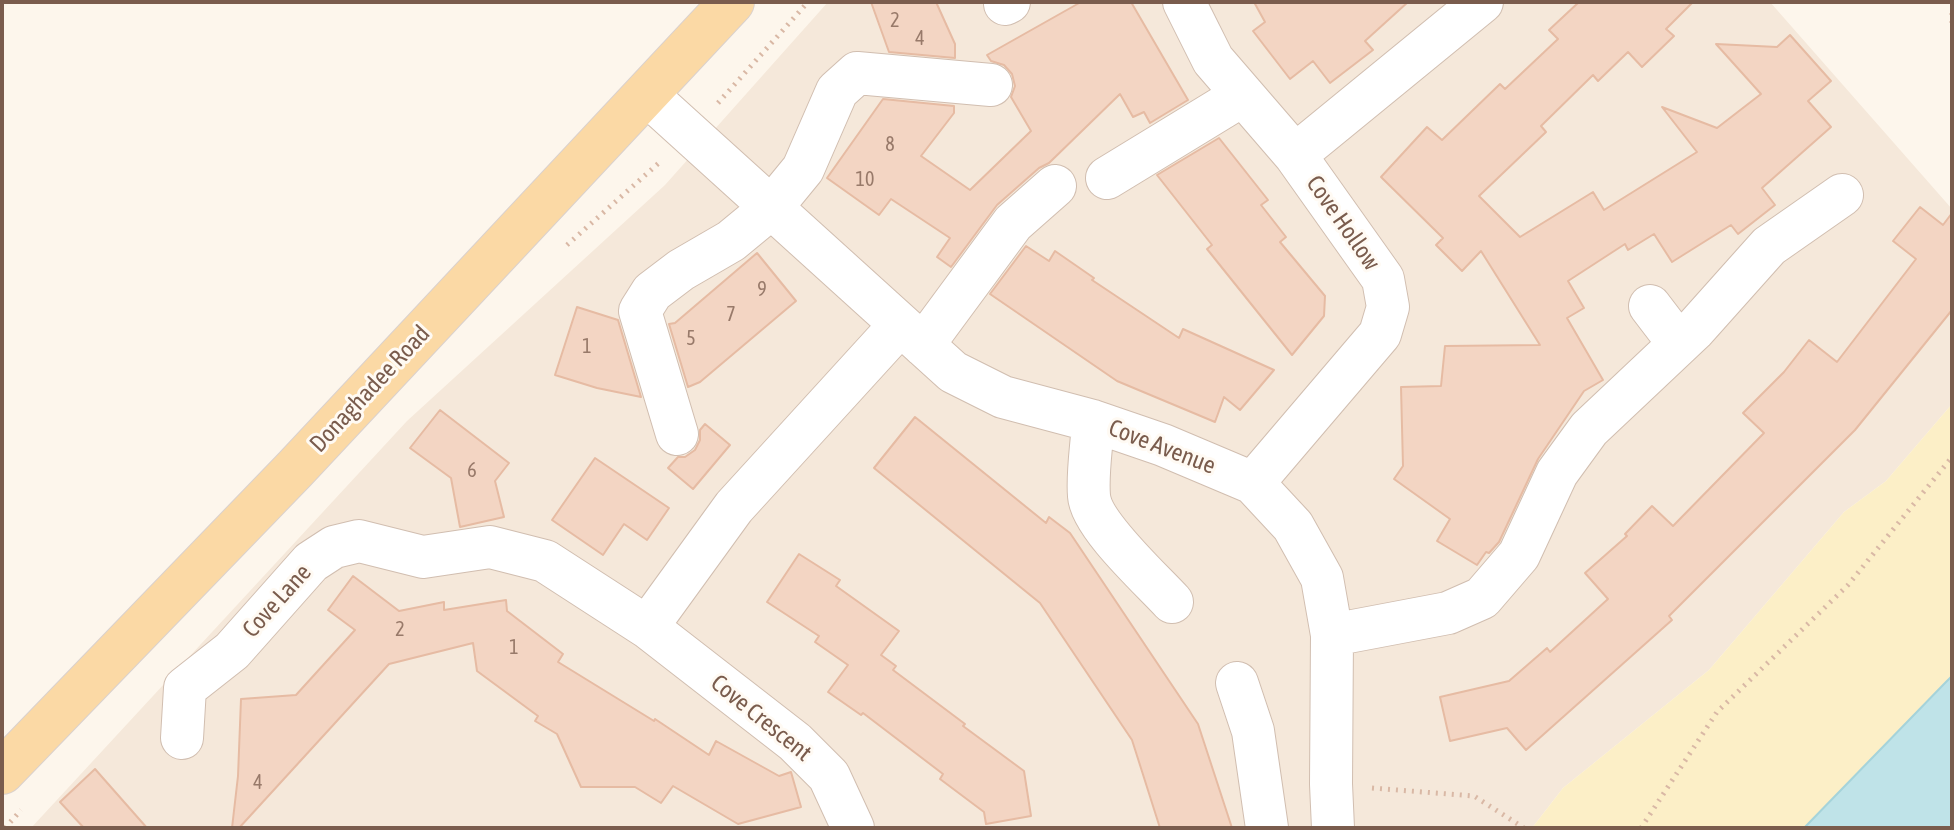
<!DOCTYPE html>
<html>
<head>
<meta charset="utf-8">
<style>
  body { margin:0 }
  #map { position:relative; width:1954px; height:830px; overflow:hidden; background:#fdf6ec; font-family:"Asap Condensed",sans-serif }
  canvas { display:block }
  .frame { position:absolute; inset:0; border:4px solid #7a5c4d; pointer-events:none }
</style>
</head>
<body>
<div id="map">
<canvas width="1954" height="830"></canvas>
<div class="frame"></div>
</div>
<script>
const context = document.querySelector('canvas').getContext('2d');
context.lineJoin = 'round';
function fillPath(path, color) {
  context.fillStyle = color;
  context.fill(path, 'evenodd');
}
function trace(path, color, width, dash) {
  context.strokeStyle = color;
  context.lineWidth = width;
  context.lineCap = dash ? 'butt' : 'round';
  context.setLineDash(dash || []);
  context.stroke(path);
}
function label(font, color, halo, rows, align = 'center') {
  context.font = font + ' "Asap Condensed",sans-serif';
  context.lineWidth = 6;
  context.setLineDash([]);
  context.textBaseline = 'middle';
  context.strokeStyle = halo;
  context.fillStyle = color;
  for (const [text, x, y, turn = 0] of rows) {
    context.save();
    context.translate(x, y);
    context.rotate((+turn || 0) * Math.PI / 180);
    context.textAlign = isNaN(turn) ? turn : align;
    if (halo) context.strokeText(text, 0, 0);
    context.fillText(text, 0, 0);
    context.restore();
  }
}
fillPath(new Path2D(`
  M828 2H1770L1952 209V404L1886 481 1844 512 1709 670 1563 788 1532 828H31L407 421 665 185Z`), '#f5e8da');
fillPath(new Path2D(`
  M1952 404V676L1804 828H1532L1563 788 1709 670 1844 512 1886 481Z`), '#fcefc7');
const water = new Path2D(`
  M1952 676V828H1804L1945 683Z`);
fillPath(water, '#bfe3e8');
trace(water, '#a5d3da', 2);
const building = new Path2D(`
  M871 2H936L955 44V58L889 52Z
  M1081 2H1131L1188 100 1150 123 1144 112 1133 117 1120 94 1049 163 1039 168 997 205 951 267 937 257 950 238 891 199 879 215 827 178 883 99 954 106V113L921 156 970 190 1031 131 1011 97 1015 86 1012 74 1004 65 991 61 987 55Z
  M1254 2H1408L1365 41 1373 50 1330 83 1313 61 1290 79 1253 31 1265 22Z
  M1579 2H1693L1666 29 1674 36 1642 67 1628 52 1598 81 1593 75 1541 126 1546 132 1479 196 1520 237 1593 192 1604 210 1697 152 1662 107 1717 128 1761 94 1716 44 1777 47 1790 35 1831 81 1808 101 1831 127 1762 188 1775 205 1738 234 1731 225 1672 262 1654 234 1628 250 1625 244 1568 281 1584 308 1567 318 1603 380 1584 391 1538 459 1499 542 1489 553 1486 552 1477 565 1437 541 1450 519 1394 479 1403 466 1401 387 1441 386 1445 346 1540 345 1481 251 1462 271 1436 245 1443 238 1381 177 1427 127 1442 140 1500 84 1505 89 1558 39 1549 30Z
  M1219 138 1268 200 1261 205 1286 237 1280 242 1325 296 1324 316 1292 355 1207 249 1212 245 1157 175Z
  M1920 207 1943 225 1952 213V310L1855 430 1669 616 1672 620 1526 750 1507 728 1450 741 1440 697 1509 681 1547 648 1550 652 1608 599 1585 573 1627 536 1625 534 1652 506 1673 526 1764 433 1743 413 1784 372 1809 340 1837 362 1916 259 1893 241Z
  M1026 246 1049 261 1055 251 1094 278 1092 280 1179 338 1183 329 1274 370 1240 410 1224 397 1215 422 1117 381 990 294Z
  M757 253 796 301 700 382 688 387 669 324 675 323Z
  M577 307 618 320 641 397 597 388 555 375Z
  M440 410 509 463 495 481 504 517 460 527 451 478 410 448Z
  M915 417 1046 523 1049 517 1070 533 1198 724 1232 828H1160L1132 740 1040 603 874 468Z
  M705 424 730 445 693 489 668 468 678 457H685L695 450 700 440V430Z
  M595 458 669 508 647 540 624 524 603 555 552 520Z
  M799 554 840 580 836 586 899 631 881 655 896 666 893 670 965 724 963 726 1024 771 1031 816 986 824 984 812 940 779 943 774 863 713 861 715 828 692 848 665 815 642 819 636 767 602Z
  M353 576 399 611 444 602V610L506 600 507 611 563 654 558 662 654 721 655 719 709 755 716 741 779 776 791 772 801 807 738 824 673 786 661 803 635 787H581L557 734 535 721 538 716 477 671 473 643 389 664 239 828H232L238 776 241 699 296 695 355 630 328 610Z
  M95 769 147 828H84L60 802Z`);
fillPath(building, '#f3d5c3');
trace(building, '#e6bba3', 2);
const minor = new Path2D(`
  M1184 2 1213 60 1295 155 1383 279 1388 307 1380 334 1253 483
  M1005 4 1009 2
  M646 94 953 372 1003 397 1093 421 1163 445 1253 483 1293 526 1322 578 1332 635 1331 784 1333 828
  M1295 155 1482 2
  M1107 178 1243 95
  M1650 306 1679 344
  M923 345 1013 223 1055 186
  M1093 421C1092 445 1087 472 1089 496 1091 525 1151 579 1172 602
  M677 434 640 311 652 292 681 270 731 241 771 208 803 169 837 91 857 73 991 85
  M647 627 734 507 900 325
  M1332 635 1448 613 1482 598 1519 555 1557 473 1589 429 1694 330 1769 246 1842 195
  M1237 683 1253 731 1267 828
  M182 738 185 688 232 651 311 562 334 547 359 541 423 557 490 547 545 561 647 627 795 742 829 776 853 828`);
const major = new Path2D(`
  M2 772 295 469 732 2`);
trace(minor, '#d1beb0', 44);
trace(major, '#dad1cd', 46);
trace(new Path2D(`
  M1952 13V26
  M718 103 808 2
  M567 245 661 161
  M1372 788 1474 796 1524 828
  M5 828 21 810
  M1641 828 1717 712 1848 585 1952 457`), '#d9b8a5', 5, [2, 6]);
trace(minor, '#fff', 42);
trace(major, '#fbd9a5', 44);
label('20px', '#987a6a', null, [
  ["2",895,21],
  ["4",920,39],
  ["8",890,145],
  ["10",865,180],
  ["9",762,290],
  ["7",731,315],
  ["5",691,339],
  ["1",587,347],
  ["6",472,471],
  ["2",400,630],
  ["1",514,648],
  ["4",258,783]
]);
label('24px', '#7a5c4d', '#fffaf3', [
  ["Cove Hollow",1343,223,55],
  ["Donaghadee Road",370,389,-47],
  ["Cove Avenue",1162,447,21],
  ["Cove Lane",277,601,-48],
  ["Cove Crescent",761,718,39]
]);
</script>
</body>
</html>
